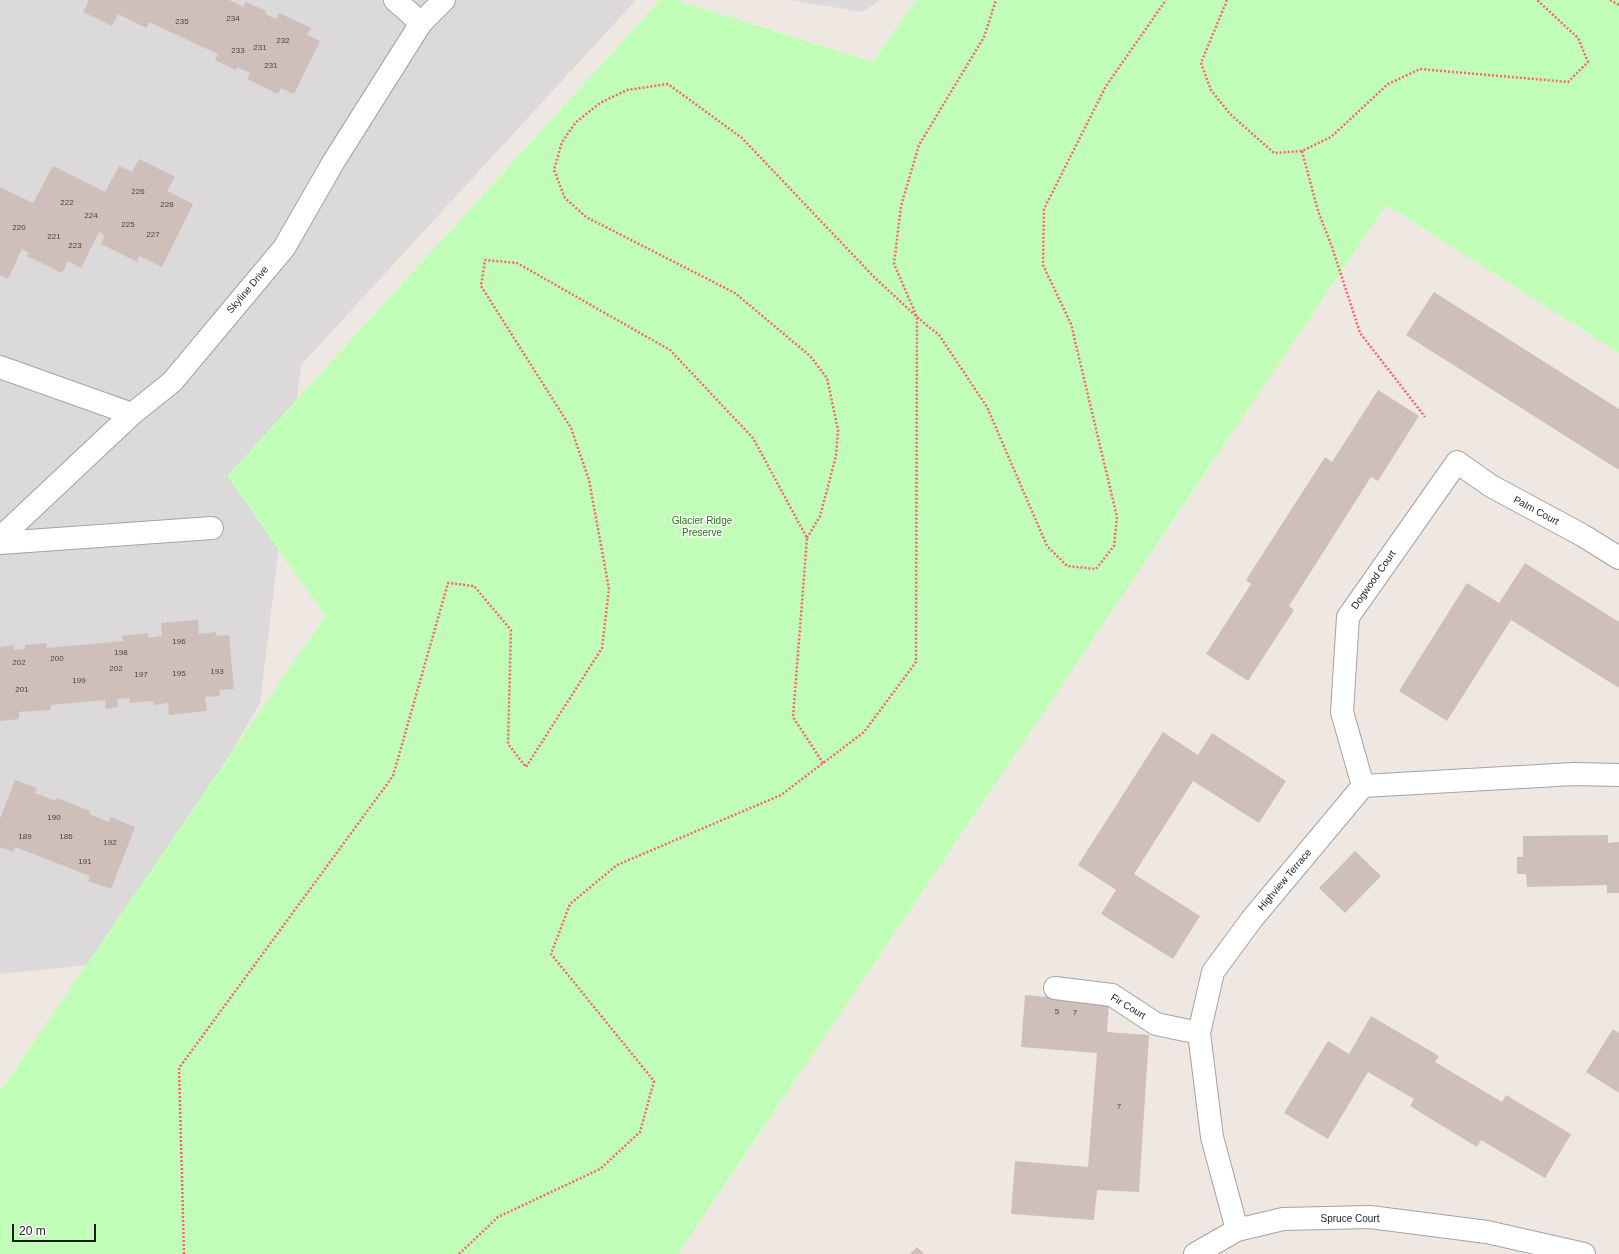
<!DOCTYPE html>
<html>
<head>
<meta charset="utf-8">
<style>
  body { margin:0 }
  #map { position:relative; width:1619px; height:1254px; overflow:hidden; background:#efe7e1; font-family:Arial,sans-serif }
  canvas { display:block }
  .scale { position:absolute; left:12px; top:1224px; width:84px; height:18px; box-sizing:border-box; border:2px solid #1c1c1c; border-top:0; padding-left:5px; font-size:12px; line-height:14px; white-space:nowrap; color:#1c1c1c; -webkit-text-stroke:3px #fff; paint-order:stroke }
</style>
</head>
<body>
<div id="map">
<canvas width="1619" height="1254"></canvas>
<div class="scale">20 m</div>
</div>
<script>
const context = document.querySelector('canvas').getContext('2d');
context.lineJoin = 'round';
function fillPath(path, color) {
  context.fillStyle = color;
  context.fill(path, 'evenodd');
}
function trace(path, color, width, dash) {
  context.strokeStyle = color;
  context.lineWidth = width;
  context.lineCap = dash ? 'butt' : 'round';
  context.setLineDash(dash || []);
  context.stroke(path);
}
function label(font, color, halo, rows, align = 'center') {
  context.font = font + ' Arial,sans-serif';
  context.lineWidth = 3;
  context.setLineDash([]);
  context.textBaseline = 'middle';
  context.strokeStyle = halo;
  context.fillStyle = color;
  for (const [text, x, y, turn = 0] of rows) {
    context.save();
    context.translate(x, y);
    context.rotate((+turn || 0) * Math.PI / 180);
    context.textAlign = isNaN(turn) ? turn : align;
    if (halo) context.strokeText(text, 0, 0);
    context.fillText(text, 0, 0);
    context.restore();
  }
}
fillPath(new Path2D(`
  M0 0H636L301 365 260 703 108 963 0 974Z
  M790 0H880L863 12Z`), '#dbd9da');
fillPath(new Path2D(`
  M660 0H676L873 62 916 0H1619V353L1386 205 678 1254H0V1091L325 616 227 476Z`), '#c1ffb8');
fillPath(new Path2D(`
  M89 0H229L243 7 246 2 266 11 265 14 276 19 279 13 311 28 307 35 320 41 294 94 281 88 278 94 247 79 250 73 237 67 236 70 215 60 218 54 149 22 146 28 118 14 112 26 83 12Z
  M139 159 175 177 167 191 193 204 162 267 139 256 137 262 101 244 105 235 99 232 81 268 68 261 62 273 27 256 29 253 22 249 8 279 0 275V187L33 203 53 166 105 192 119 166 132 172Z
  M1434 292 1619 409V470L1406 335Z
  M1378 390 1419 416 1378 481 1371 477 1289 606 1294 610 1248 681 1206 654 1251 584 1246 580 1325 457 1332 462Z
  M1525 563 1619 622V688L1511 620 1447 721 1399 691 1467 583 1499 603Z
  M198 620 199 634 216 632V636L229 635 234 689 219 690 220 696 205 697 207 711 169 715 168 703 154 705 153 701 130 703 129 698 117 699 118 707 106 709 105 700 51 705V710L19 712V719L0 721V647L14 645V650L25 649V645L46 643 47 648 123 641 122 636 148 633V638L162 636 161 623Z
  M1163 732 1198 755 1212 733 1286 781 1259 823 1193 781 1134 874 1200 916 1173 959 1101 914 1116 890 1078 865Z
  M15 780 37 788 35 793 56 801 57 798 90 811 89 814 109 822 111 817 135 827 111 889 88 881 90 876 15 847 13 852 0 847V819Z
  M1608 835V843L1619 842V893H1607V885L1527 887 1526 874H1517V857H1523V836Z
  M1355 851 1381 876 1345 913 1319 888Z
  M1025 995 1109 1002 1107 1032 1149 1035 1139 1192 1097 1190 1094 1220 1011 1214 1015 1161 1088 1167 1097 1053 1021 1047Z
  M1371 1016 1439 1056 1435 1062 1502 1102 1506 1095 1571 1134 1545 1178 1481 1140 1477 1147 1410 1106 1414 1099 1368 1072 1328 1139 1284 1113 1328 1041 1349 1054Z
  M1613 1029 1619 1033V1093L1586 1072Z
  M917 1247 924 1254H910Z`), '#cfbfba');
const minor = new Path2D(`
  M395 0 421 23
  M0 367 132 414
  M0 538 132 414 172 382 284 248 334 161 421 23 444 0
  M0 543 212 528
  M1363 786 1342 712 1348 617 1457 462 1491 486 1582 535 1619 558
  M1055 988 1112 995 1156 1024 1199 1033
  M1237 1230 1212 1137 1199 1033 1213 972 1252 919 1363 786 1574 774 1619 775
  M1195 1254 1237 1230 1283 1219 1370 1217 1487 1232 1584 1254`);
trace(minor, '#a3a3a3', 24);
trace(new Path2D(`
  M1227 0 1201 63 1211 90 1230 114 1274 153 1302 151 1331 137 1388 84 1420 69 1568 82 1588 62 1578 38 1537 0
  M1610 0 1619 5
  M1302 151 1318 211 1332 247 1360 333 1425 417
  M807 538 820 516 836 456 838 430 827 378 810 356 735 293 586 217 565 198 554 170 562 142 576 122 600 103 627 90 668 84 742 138 873 276 917 317 939 335 987 407 1047 546 1067 566 1096 569 1114 546 1117 517 1071 324 1043 265 1044 209 1106 86 1166 0
  M184 1254 179 1068 393 776 448 583 474 586 511 630 508 744 526 767 602 648 609 589 589 480 571 428 481 286 485 260 517 263 670 350 753 438 807 538 793 717 823 763
  M459 1254 498 1217 600 1169 640 1132 654 1081 551 954 570 904 617 865 781 795 864 732 916 662 917 317 894 264 901 206 919 145 984 37 996 0`), '#ff6271', 2.5, [2, 2]);
trace(minor, '#fff', 22);
label('8px', '#494544', null, [
  ["234",233,19],
  ["235",182,22],
  ["232",283,41],
  ["231",260,48],
  ["233",238,51],
  ["231",271,66],
  ["226",138,192],
  ["222",67,203],
  ["228",167,205],
  ["224",91,216],
  ["225",128,225],
  ["220",19,228],
  ["227",153,235],
  ["221",54,237],
  ["223",75,246],
  ["196",179,642],
  ["198",121,653],
  ["200",57,659],
  ["202",19,663],
  ["202",116,669],
  ["193",217,672],
  ["195",179,674],
  ["197",141,675],
  ["199",79,681],
  ["201",22,690],
  ["190",54,818],
  ["189",25,837],
  ["186",66,837],
  ["192",110,843],
  ["191",85,862],
  ["5",1057,1012],
  ["7",1075,1013],
  ["7",1119,1107]
]);
label('10px', '#1c1c1c', '#fff', [
  ["Skyline Drive",248,290,-50],
  ["Palm Court",1536,511,28],
  ["Dogwood Court",1374,580,-55],
  ["Highview Terrace",1285,880,-50],
  ["Fir Court",1128,1007,31],
  ["Spruce Court",1350,1219]
]);
label('10px', '#108401', '#fff', [
  ["Glacier Ridge",702,521],
  ["Preserve",702,533]
]);
</script>
</body>
</html>
